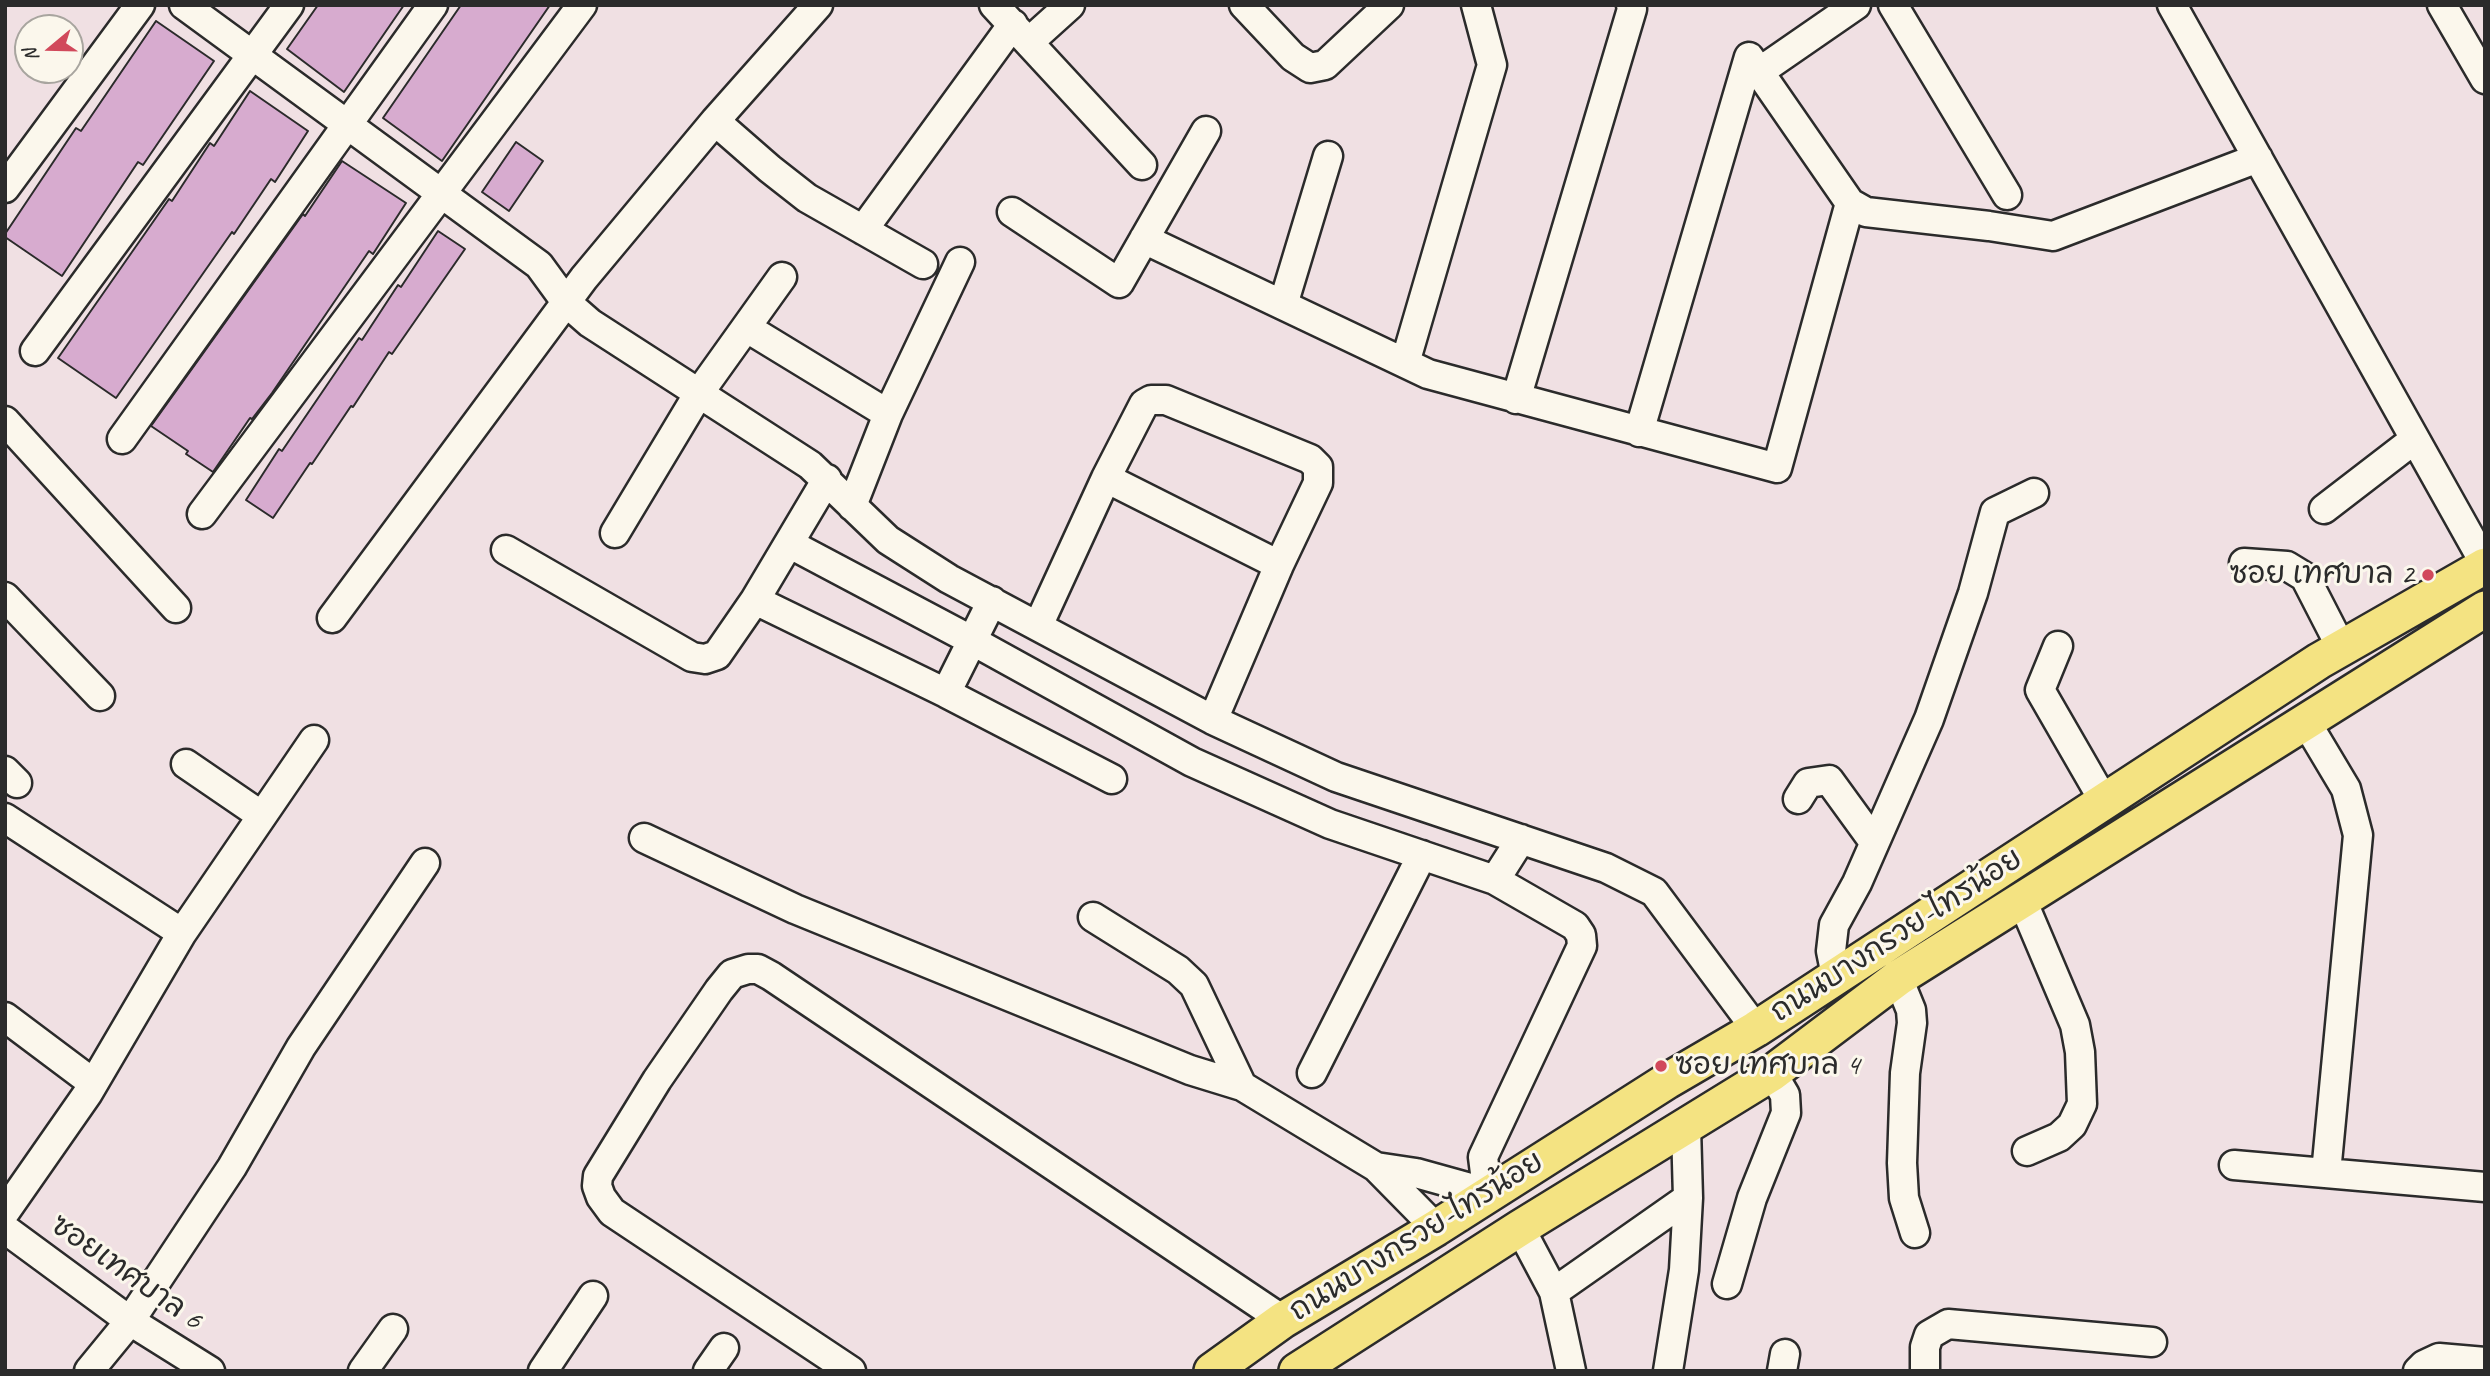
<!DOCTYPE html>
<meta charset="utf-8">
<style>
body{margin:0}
#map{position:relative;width:2490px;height:1376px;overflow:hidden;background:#f0e0e3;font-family:Caveat,sans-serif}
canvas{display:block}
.frame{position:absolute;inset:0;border:7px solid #2b2b2b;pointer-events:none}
.north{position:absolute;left:14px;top:14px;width:70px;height:70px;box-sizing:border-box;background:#fbf7ec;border:2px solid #a8a59f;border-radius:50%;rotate:251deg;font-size:19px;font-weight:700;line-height:28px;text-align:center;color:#2b2b2b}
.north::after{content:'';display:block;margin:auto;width:24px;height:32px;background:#d1495b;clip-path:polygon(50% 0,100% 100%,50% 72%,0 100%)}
</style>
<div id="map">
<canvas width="2490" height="1376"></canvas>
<div class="frame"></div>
<div class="north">N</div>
</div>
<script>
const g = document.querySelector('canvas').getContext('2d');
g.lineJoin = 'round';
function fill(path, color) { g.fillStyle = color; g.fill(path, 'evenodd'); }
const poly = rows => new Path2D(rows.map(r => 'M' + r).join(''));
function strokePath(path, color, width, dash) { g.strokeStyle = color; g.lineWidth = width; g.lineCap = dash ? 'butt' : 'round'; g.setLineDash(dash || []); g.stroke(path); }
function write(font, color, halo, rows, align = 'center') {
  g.font = font + ' Caveat,"Playpen Sans Thai",sans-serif'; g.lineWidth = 6; g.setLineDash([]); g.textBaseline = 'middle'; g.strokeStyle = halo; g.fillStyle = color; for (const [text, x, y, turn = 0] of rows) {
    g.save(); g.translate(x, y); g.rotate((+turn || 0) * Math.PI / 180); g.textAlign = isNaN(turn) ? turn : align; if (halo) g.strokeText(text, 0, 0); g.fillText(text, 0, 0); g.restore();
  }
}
const building = poly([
 [318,5,404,5,344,92,287,49,318,5],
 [461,5,550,5,442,161,383,118,461,5],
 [156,21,214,61,143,165,138,162,62,276,5,237,5,234,76,128,81,131,156,21],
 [250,91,308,131,275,182,271,179,234,234,232,232,116,398,58,358,169,199,172,201,210,143,214,146,250,91],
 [516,142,543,161,509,211,482,192,516,142],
 [342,161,406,203,373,254,369,251,272,393,252,419,250,418,213,472,186,454,188,451,151,426,303,214,305,216,342,161],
 [438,231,465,249,392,354,389,352,353,407,351,406,312,464,310,463,273,518,246,500,279,449,282,451,359,338,362,340,398,285,401,287,438,231]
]);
fill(building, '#d7abcf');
strokePath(building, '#2b2b2b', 2);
const minor = poly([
 [184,5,539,265,566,302,590,323,810,465,888,540,949,579,1213,720,1336,777,1606,868,1654,892,1756,1029],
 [994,5,1142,165],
 [1244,5,1293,57,1310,68,1325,65,1389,5],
 [1893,5,2007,195],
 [2172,5,2485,564],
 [2442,5,2485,79],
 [1029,42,1070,5],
 [1759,72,1856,5],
 [715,121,770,169,807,198,923,264],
 [5,188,140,5],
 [1012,212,1119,283,1206,131],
 [863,230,1013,24],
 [1144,239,1428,374,1777,468,1850,203],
 [1283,305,1328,156],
 [747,328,888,414],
 [35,351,289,5],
 [1405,363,1492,65,1476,5],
 [1516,399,1632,9,1631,5],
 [5,421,176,608],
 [1639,432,1749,57,1850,203,1866,212,1989,226,2053,236,2258,158],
 [122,439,433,5],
 [1106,478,1279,565],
 [852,506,888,414,960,262],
 [2324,509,2415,439],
 [202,514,582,5],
 [615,533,699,393,782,277],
 [790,544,971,640,1192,762,1330,824,1495,880,1575,926,1581,935,1582,946,1483,1157,1485,1173,1494,1190],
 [506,550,692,657,705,659,717,655,755,600,827,479],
 [2244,563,2287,566,2305,577,2342,649],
 [5,597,100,696],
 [755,600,946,693,1112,779],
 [332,618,584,278,715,121,818,5],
 [1038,626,1106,478,1144,404,1151,400,1166,400,1310,459,1318,467,1318,483,1279,565,1213,720],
 [2058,646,2040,690,2104,801],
 [946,693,992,601],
 [2306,722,2346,789,2358,835,2326,1173],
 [186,764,262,816],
 [5,771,17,783],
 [1798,799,1808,783,1829,780,1874,842],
 [5,818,182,933],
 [644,838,795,909,1190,1070,1242,1086,1376,1167,1436,1228],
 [1495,880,1521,839],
 [2022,900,2075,1025,2080,1052,2082,1104,2072,1125,2059,1137,2027,1151],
 [1093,917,1178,970,1194,985,1242,1086],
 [1836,976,1831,951,1834,925,1857,883,1929,719,1973,593,1995,512,2034,493],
 [1898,978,1911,1010,1912,1023,1905,1073,1902,1163,1904,1198,1915,1233],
 [5,1017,93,1083],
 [1312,1073,1422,855],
 [2234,1165,2485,1187],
 [1376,1167,1416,1173,1488,1193],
 [5,1212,88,1093,182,933,314,740],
 [1520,1228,1554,1292,1571,1371],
 [5,1229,130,1321,210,1371],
 [1727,1284,1752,1198,1786,1113,1785,1095,1772,1073],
 [1554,1292,1688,1198],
 [89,1371,130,1321,232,1167,301,1047,425,863],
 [363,1371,393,1329],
 [543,1371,593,1296],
 [708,1371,724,1348],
 [851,1371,612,1212,601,1197,597,1186,598,1176,657,1080,719,990,732,974,748,969,758,969,771,976,1283,1320],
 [1668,1371,1684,1270,1688,1198,1686,1127],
 [1782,1371,1785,1354],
 [1925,1371,1925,1347,1929,1335,1948,1324,2152,1342],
 [2418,1371,2424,1365,2439,1358,2485,1362]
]);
const major = poly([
 [1212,1371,1283,1320,1436,1228,1667,1081,1756,1029,2319,661,2485,566],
 [1297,1371,1520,1228,1772,1073,1898,978,2485,609]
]);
strokePath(minor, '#2b2b2b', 33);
strokePath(major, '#2b2b2b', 40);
strokePath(minor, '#fbf7ec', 28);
strokePath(major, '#f4e382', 35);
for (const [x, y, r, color] of [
 [2428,575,7,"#d1495b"],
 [1661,1066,7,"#d1495b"]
]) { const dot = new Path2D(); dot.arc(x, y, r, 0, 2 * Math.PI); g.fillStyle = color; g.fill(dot); strokePath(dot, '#fbf7ec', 2.5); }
write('30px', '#2b2b2b', '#fbf7ec', [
 ["ซอย เทศบาล 2",2414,575],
 ["ซอย เทศบาล 4",1675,1066,"left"]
], 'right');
write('30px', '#2b2b2b', '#fbf7ec', [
 ["ถนนบางกรวย-ไทรน้อย",1897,936,-33],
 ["ถนนบางกรวย-ไทรน้อย",1417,1237,-32],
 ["ซอยเทศบาล 6",126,1273,35]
]);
</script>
